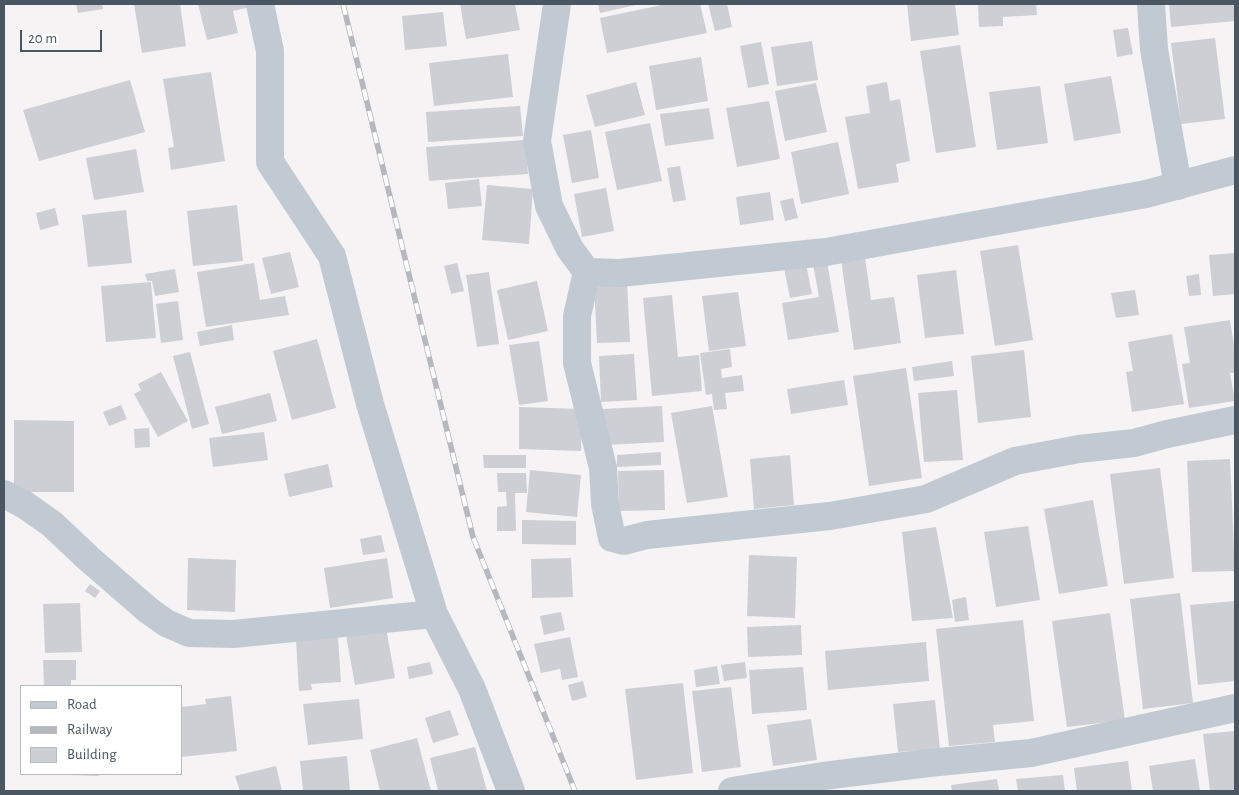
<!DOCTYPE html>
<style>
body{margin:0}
#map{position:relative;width:1239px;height:795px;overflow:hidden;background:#f5f3f3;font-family:"Alegreya Sans",sans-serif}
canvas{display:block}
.frame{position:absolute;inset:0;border:5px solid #4a5661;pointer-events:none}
.legend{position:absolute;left:20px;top:685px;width:162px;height:90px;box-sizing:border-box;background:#fff;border:1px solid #b7bbc0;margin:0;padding:6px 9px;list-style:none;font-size:15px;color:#4a5661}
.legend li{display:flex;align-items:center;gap:10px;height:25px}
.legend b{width:25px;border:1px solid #b7bbc0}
.scale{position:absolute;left:20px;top:30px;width:82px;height:22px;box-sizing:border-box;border:2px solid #4a5661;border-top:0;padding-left:6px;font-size:15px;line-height:18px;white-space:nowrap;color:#4a5661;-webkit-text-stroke:4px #fff;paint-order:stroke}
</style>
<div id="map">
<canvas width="1239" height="795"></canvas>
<div class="frame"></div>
<ul class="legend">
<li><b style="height:6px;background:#c1cad2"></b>Road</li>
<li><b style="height:6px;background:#b5b8bd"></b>Railway</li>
<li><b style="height:14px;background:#cdcfd5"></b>Building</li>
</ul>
<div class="scale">20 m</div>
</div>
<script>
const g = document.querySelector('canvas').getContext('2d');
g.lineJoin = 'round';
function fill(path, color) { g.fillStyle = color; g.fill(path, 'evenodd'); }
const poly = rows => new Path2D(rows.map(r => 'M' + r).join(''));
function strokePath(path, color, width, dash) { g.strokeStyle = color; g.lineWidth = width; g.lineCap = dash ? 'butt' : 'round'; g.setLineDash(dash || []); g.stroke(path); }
fill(poly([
 [76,4,102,4,103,9,78,13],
 [134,4,180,4,186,46,142,53],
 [198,4,255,4,255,6,233,11,238,33,207,40],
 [460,4,515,4,520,30,466,39],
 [598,4,636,4,636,5,600,13],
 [666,4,700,4,707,33,607,53,600,18],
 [708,4,727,4,732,27,715,31],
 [907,4,955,4,959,35,911,41],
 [978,4,1036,4,1037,15,1003,17,1003,26,979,27],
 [1169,4,1235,4,1235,21,1171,27],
 [443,12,447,46,405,50,402,16],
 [1128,28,1133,54,1117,57,1113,30],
 [1215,38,1225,119,1181,124,1171,43],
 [812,41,818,80,777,86,771,47],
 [761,42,769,84,748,88,740,46],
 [960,45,976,147,936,153,920,51],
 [508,54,513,97,434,106,429,63],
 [701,57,708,101,656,110,649,66],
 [211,72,225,161,171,170,168,148,174,147,163,79],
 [1111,76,1121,133,1074,141,1064,84],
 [130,80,145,132,39,161,23,110],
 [636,82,645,115,595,127,586,95],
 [887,82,890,101,900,99,910,161,896,164,899,182,858,189,845,117,870,113,866,86],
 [816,83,827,132,785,141,775,91],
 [1040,86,1048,143,997,150,989,92],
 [769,101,780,159,737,167,726,108],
 [520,106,523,136,428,142,426,112],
 [709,108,714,139,665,146,660,114],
 [650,123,662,181,617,190,605,132],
 [591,130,599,178,572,183,563,135],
 [525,140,528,174,429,181,426,147],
 [838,142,849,194,801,204,791,152],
 [136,149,144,192,94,200,86,158],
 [680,166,686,200,673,202,667,168],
 [479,179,482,206,448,209,445,183],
 [487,185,533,189,529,244,482,240],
 [606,188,614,231,582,237,574,194],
 [770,192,774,220,740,225,736,197],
 [793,198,798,218,785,221,780,201],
 [237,205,243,261,193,266,187,211],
 [55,208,59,225,40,230,36,213],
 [126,210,132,263,88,267,82,215],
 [1018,245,1033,340,995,346,980,251],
 [290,252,299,287,271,294,262,258],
 [1235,253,1235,294,1213,296,1209,255],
 [865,257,871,300,894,297,901,343,854,350,841,260],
 [827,262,839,332,788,340,782,303,819,297,813,264],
 [254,263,260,300,285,296,289,315,206,327,197,272],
 [457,263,464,291,451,294,444,266],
 [806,264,812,294,790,298,784,268],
 [175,269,179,292,155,296,152,281,147,281,145,274],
 [956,270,964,334,925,338,917,275],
 [489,272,499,344,477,347,466,275],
 [1199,274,1201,295,1189,296,1186,276],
 [537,281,548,331,508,340,497,290],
 [151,282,156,338,106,342,101,286],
 [627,282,630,342,597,343,594,283],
 [1135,290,1139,315,1116,318,1111,293],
 [738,292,746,346,709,351,702,296],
 [672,295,678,357,699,355,702,391,652,396,643,298],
 [178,301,183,340,161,343,156,304],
 [1230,320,1235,352,1235,373,1230,373,1235,401,1189,408,1182,364,1190,363,1184,327],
 [232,325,234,340,200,346,197,332],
 [1172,334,1184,404,1132,412,1126,372,1133,371,1128,342],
 [317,339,336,408,292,420,273,351],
 [539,341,548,401,519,405,509,345],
 [730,349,732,367,721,369,722,378,742,375,744,391,725,393,727,409,714,410,712,394,706,395,700,353],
 [1024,350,1031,417,978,423,971,356],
 [190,352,209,424,192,429,173,356],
 [634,354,637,400,601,402,599,356],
 [952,361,954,376,914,381,912,367],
 [906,368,922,478,869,486,853,376],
 [161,372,188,421,158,437,134,394,141,390,138,384],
 [844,380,848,405,791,414,787,389],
 [957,390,963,460,924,462,918,393],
 [270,393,277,421,222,434,215,407],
 [121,405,127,419,109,426,103,412],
 [662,406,664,442,605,445,603,409],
 [712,406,728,497,687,503,671,413],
 [519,407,582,409,581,451,519,449],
 [14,420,74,421,74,492,14,492],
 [149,428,150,447,135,448,134,429],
 [264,432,268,460,213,467,209,438],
 [661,452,661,465,617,467,617,455],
 [483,455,526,455,526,468,484,468],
 [790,455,794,505,754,509,750,459],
 [1230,459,1235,571,1192,572,1187,461],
 [328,464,333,487,289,497,284,474],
 [1160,468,1174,578,1124,584,1110,474],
 [530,470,581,475,577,517,526,512],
 [664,470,665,510,619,511,618,471],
 [497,473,526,473,527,493,515,493,516,531,497,531,497,507,507,506,506,492,498,492],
 [1093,500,1108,586,1059,594,1044,509],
 [522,520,576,521,576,545,522,544],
 [1028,526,1040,600,996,607,984,532],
 [936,527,953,618,912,621,902,532],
 [381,535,385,552,363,555,360,539],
 [749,555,797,557,795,618,747,616],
 [188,558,236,560,235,612,187,610],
 [387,558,393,598,330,608,324,568],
 [571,558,573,597,532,598,531,559],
 [90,584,100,591,95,598,85,591],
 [1180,593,1193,703,1143,709,1130,599],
 [966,597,969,620,955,622,952,600],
 [1235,601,1235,681,1198,685,1190,605],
 [80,603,82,652,45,653,43,604],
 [561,612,565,630,544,635,540,616],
 [1110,613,1125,720,1067,727,1052,621],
 [1023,620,1034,721,993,725,995,742,949,746,936,629],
 [801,625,802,655,748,657,747,627],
 [386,628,395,678,355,685,346,635],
 [338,637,341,682,311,684,312,690,299,691,296,640],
 [570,637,578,677,562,680,560,669,541,673,534,644],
 [926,642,929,681,828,690,825,651],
 [43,660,76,660,76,680,71,680,71,686,44,686],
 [430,662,433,674,409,679,407,667],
 [745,662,747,678,724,681,721,665],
 [717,666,720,684,696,687,694,670],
 [803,667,807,710,752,714,749,670],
 [583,681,587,697,572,701,568,685],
 [683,683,693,773,636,780,625,689],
 [731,687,741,767,702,772,692,691],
 [231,696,237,751,181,757,181,707,206,704,205,699],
 [359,699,363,739,308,745,303,704],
 [935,700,940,749,898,752,893,704],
 [450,710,459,735,433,743,425,718],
 [811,719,817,760,773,766,767,725],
 [1235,731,1235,791,1210,791,1203,734],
 [417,738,431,791,380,791,370,750],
 [475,747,487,791,438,791,430,758],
 [347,756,350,791,303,791,300,761],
 [1195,759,1200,791,1153,791,1149,766],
 [1128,761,1132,791,1077,791,1074,768],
 [276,766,282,791,240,791,235,776],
 [70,774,99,774,99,776,70,775],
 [1063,775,1065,791,1018,791,1016,779],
 [997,779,999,791,952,791,951,785]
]), '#cdcfd5');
strokePath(poly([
 [260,4,270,51,270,162,332,256,370,404,434,614,472,689,511,791],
 [557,4,537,141,549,206,570,249,587,272,577,316,577,363,603,468,605,504,612,538,624,541,647,535,830,516,926,499,1015,461,1079,449,1134,443,1167,434,1235,420],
 [1151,4,1154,49,1178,186],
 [587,272,620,273,826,252,1146,194,1235,170],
 [4,494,25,505,52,524,88,558,148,610,166,623,189,633,233,634,434,614],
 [732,791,823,776,929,763,1031,753,1235,708]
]), '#c1cad2', 28);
const rail = poly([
 [343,4,473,537,575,791]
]);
strokePath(rail, '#b5b8bd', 5.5);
strokePath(rail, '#fff', 4, [11]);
</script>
